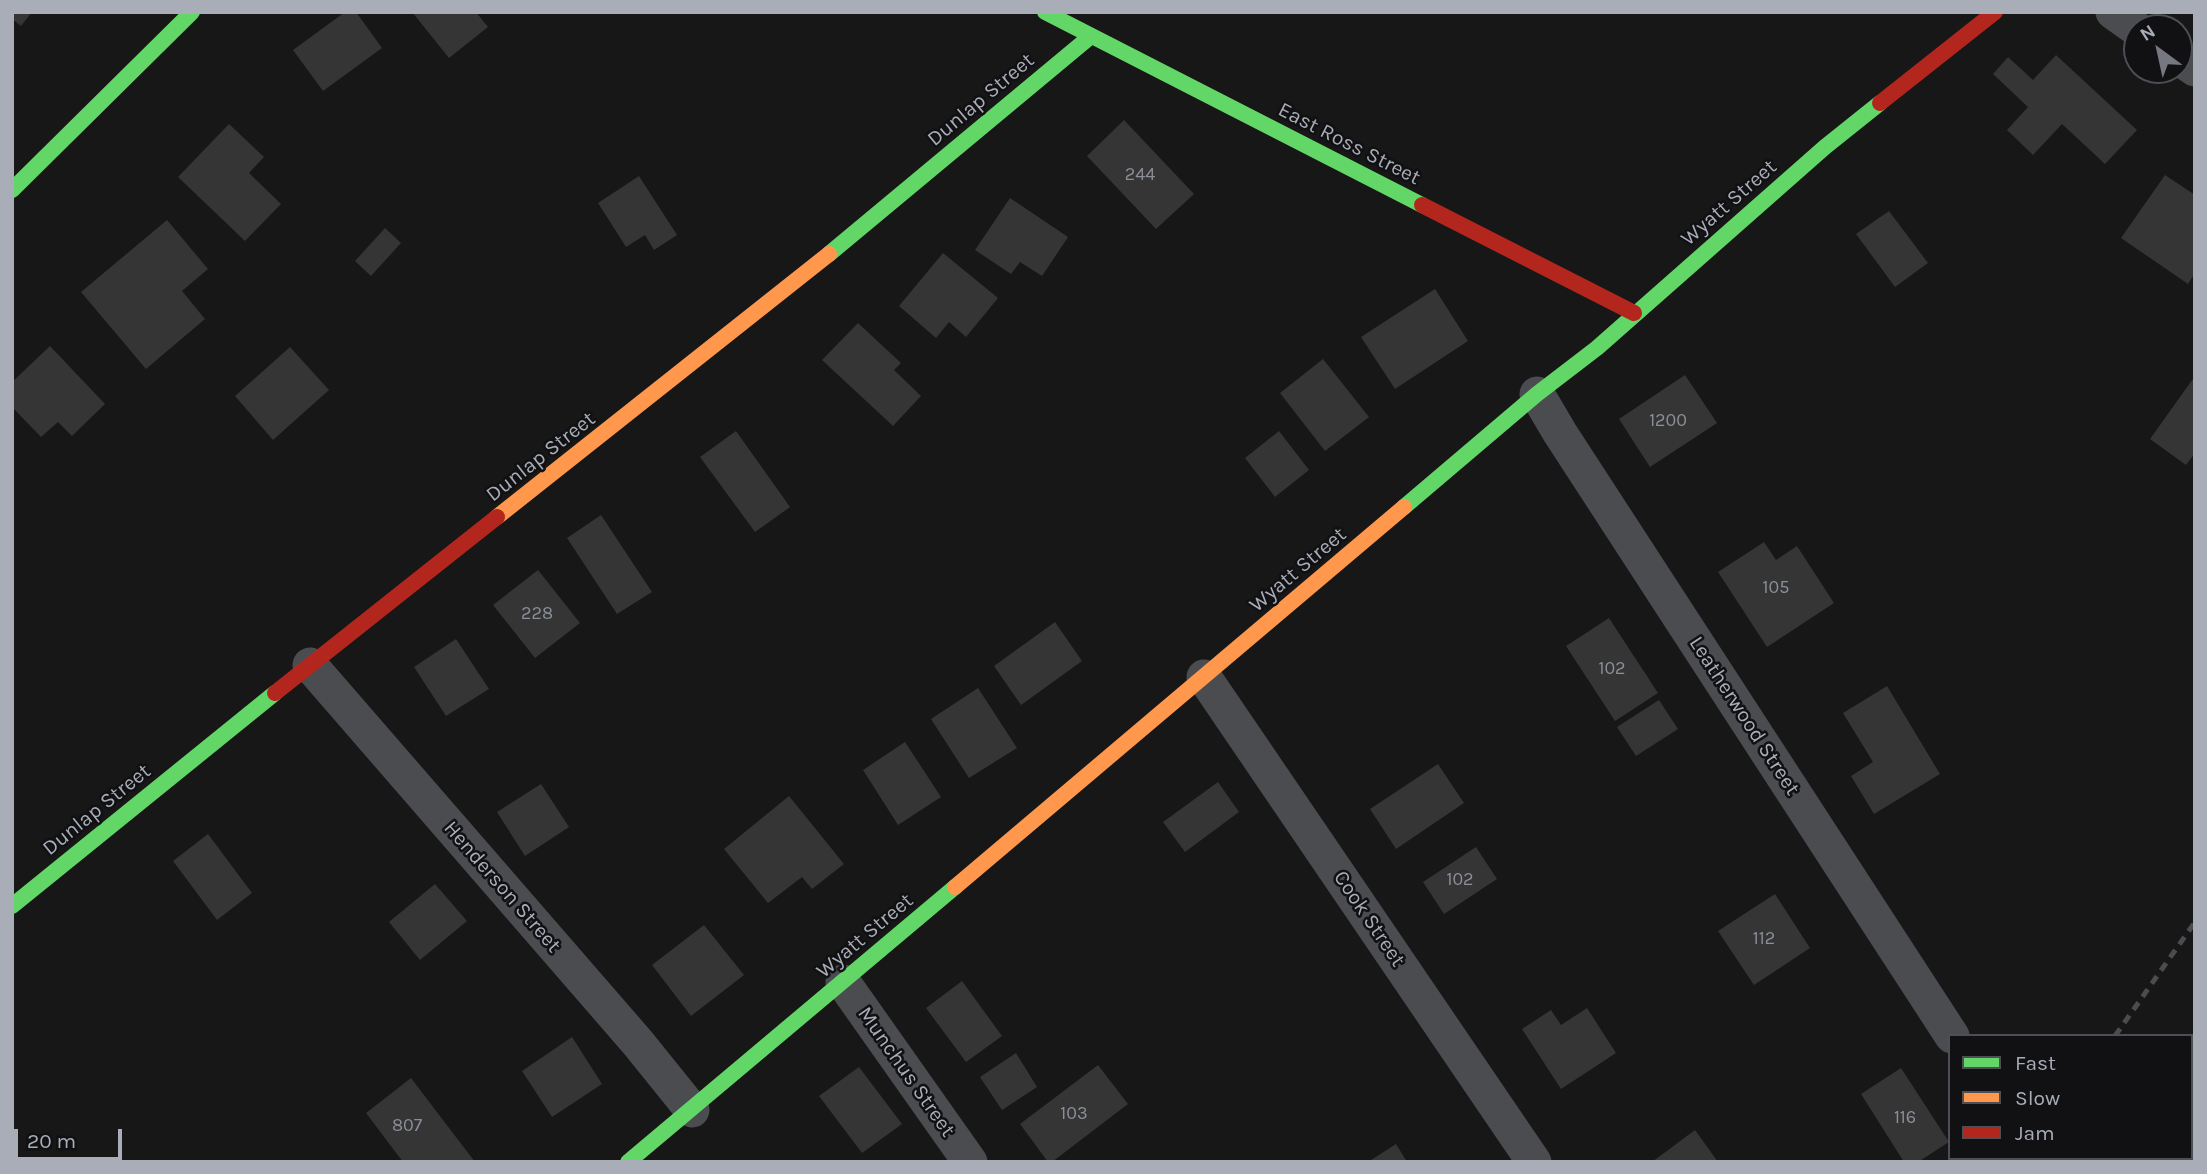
<!DOCTYPE html>
<style>
body{margin:0}
#map{position:relative;width:2207px;height:1174px;overflow:hidden;background:#171717;font-family:Karla,sans-serif}
canvas{display:block}
.frame{position:absolute;inset:0;border:14px solid #a8adb8;pointer-events:none}
.legend{position:absolute;left:1948px;top:1034px;width:245px;height:126px;box-sizing:border-box;background:#111113;border:2px solid #4d4f55;margin:0;padding:9px 12px;list-style:none;font-size:21px;color:#a8adb8}
.legend li{display:flex;align-items:center;gap:14px;height:35px}
.legend b{width:35px;border:2px solid #4d4f55}
.north{position:absolute;left:2123px;top:14px;width:70px;height:70px;box-sizing:border-box;background:#111113;border:2px solid #4d4f55;border-radius:50%;rotate:327deg;font-size:19px;font-weight:700;line-height:28px;text-align:center;color:#a8adb8}
.north::after{content:'';display:block;margin:auto;width:24px;height:32px;background:#757880;clip-path:polygon(50% 0,100% 100%,50% 72%,0 100%)}
.scale{position:absolute;left:14px;top:1129px;width:108px;height:32px;box-sizing:border-box;border:4px solid #a8adb8;border-top:0;padding-left:9px;font-size:21px;line-height:24px;white-space:nowrap;color:#a8adb8;-webkit-text-stroke:5px #111113;paint-order:stroke}
</style>
<div id="map">
<canvas width="2207" height="1174"></canvas>
<div class="frame"></div>
<ul class="legend">
<li><b style="height:9px;background:#63d668"></b>Fast</li>
<li><b style="height:9px;background:#ff974d"></b>Slow</li>
<li><b style="height:9px;background:#b3261e"></b>Jam</li>
</ul>
<div class="north">N</div>
<div class="scale">20 m</div>
</div>
<script>
const g = document.querySelector('canvas').getContext('2d');
g.lineJoin = 'round';
function fill(path, color) { g.fillStyle = color; g.fill(path, 'evenodd'); }
const poly = rows => new Path2D(rows.map(r => 'M' + r).join(''));
function strokePath(path, color, width, dash) { g.strokeStyle = color; g.lineWidth = width; g.lineCap = dash ? 'butt' : 'round'; g.setLineDash(dash || []); g.stroke(path); }
function write(font, color, halo, rows, align = 'center') {
  g.font = font + ' Karla,sans-serif'; g.lineWidth = 5; g.setLineDash([]); g.textBaseline = 'middle'; g.strokeStyle = halo; g.fillStyle = color; for (const [text, x, y, turn = 0] of rows) {
    g.save(); g.translate(x, y); g.rotate((+turn || 0) * Math.PI / 180); g.textAlign = isNaN(turn) ? turn : align; if (halo) g.strokeText(text, 0, 0); g.fillText(text, 0, 0); g.restore();
  }
}
fill(poly([
 [12,12,32,12,21,26,12,19],
 [345,12,356,12,382,48,323,91,293,50],
 [412,12,476,12,488,27,449,58],
 [2056,55,2137,130,2105,164,2062,124,2033,155,2007,130,2028,107,1993,74,2008,57,2033,80],
 [1124,120,1194,194,1156,229,1087,156],
 [229,124,264,157,249,173,281,204,245,241,178,177],
 [2165,175,2195,195,2195,273,2188,284,2121,238],
 [639,176,677,235,654,250,645,235,626,247,598,203],
 [1010,198,1068,237,1042,276,1020,262,1011,274,975,250],
 [1889,211,1928,263,1895,287,1856,234],
 [167,220,208,269,182,291,205,319,146,369,81,292],
 [385,228,401,243,371,276,355,261],
 [943,253,998,298,966,337,949,322,936,338,899,306],
 [1435,289,1468,341,1395,389,1361,337],
 [858,323,901,363,894,370,921,396,893,426,822,360],
 [50,346,105,404,72,436,58,422,41,437,12,407,12,382],
 [290,347,329,390,273,440,235,396],
 [1323,359,1369,417,1325,451,1280,393],
 [1685,375,1717,423,1650,467,1619,419],
 [2195,376,2195,453,2186,465,2150,439],
 [736,431,790,507,755,532,700,457],
 [1279,431,1309,470,1275,497,1245,458],
 [601,515,652,592,617,614,567,538],
 [1764,542,1776,560,1797,546,1834,603,1767,647,1718,572],
 [538,570,580,623,535,658,493,605],
 [1609,618,1658,693,1615,721,1566,646],
 [1055,622,1082,661,1021,705,994,666],
 [456,639,489,689,446,716,414,667],
 [1887,686,1940,774,1874,814,1851,776,1873,762,1843,713],
 [978,688,1017,748,969,778,931,719],
 [1659,700,1678,729,1636,756,1617,727],
 [905,742,941,797,898,825,863,770],
 [1438,764,1464,803,1396,849,1370,809],
 [1218,782,1239,812,1185,852,1163,822],
 [541,784,569,827,525,856,497,812],
 [789,796,844,864,812,889,802,877,768,903,724,849],
 [208,834,252,893,217,920,173,861],
 [1476,847,1497,879,1444,914,1423,882],
 [435,884,467,921,420,960,389,922],
 [1775,894,1810,948,1754,985,1718,931],
 [704,925,744,975,691,1016,652,965],
 [962,981,1002,1036,966,1062,926,1008],
 [1587,1008,1616,1053,1561,1089,1522,1029,1551,1010,1561,1025],
 [572,1037,602,1084,552,1117,522,1071],
 [1016,1053,1037,1087,1002,1110,980,1077],
 [1098,1065,1128,1104,1052,1162,1048,1162,1020,1124],
 [859,1067,902,1124,862,1153,819,1096],
 [1901,1068,1949,1142,1918,1162,1904,1162,1861,1094],
 [411,1078,475,1162,403,1162,366,1113],
 [1695,1130,1718,1162,1652,1162],
 [2191,1136,2195,1138,2195,1162,2165,1162,2167,1158,2191,1158],
 [1396,1144,1407,1162,1368,1162]
]), '#353536');
strokePath(poly([
 [2113,12,2137,29],
 [2179,58,2195,69],
 [1537,394,1560,433,1952,1036],
 [310,665,638,1043,692,1110],
 [1204,677,1534,1162],
 [843,982,970,1162]
]), '#4b4c50', 35);
strokePath(poly([
 [1045,12,1422,205],
 [12,190,192,12],
 [829,254,1091,36],
 [1404,507,1537,394,1597,348,1825,147,1880,103],
 [12,906,275,693],
 [628,1162,955,887]
]), '#63d668', 16);
strokePath(poly([
 [497,517,829,254],
 [955,887,1404,507]
]), '#ff974d', 16);
strokePath(poly([
 [1880,103,1995,12],
 [1422,205,1634,313],
 [275,693,497,517]
]), '#b3261e', 16);
strokePath(poly([
 [2115,1036,2195,922],
 [2027,1162,2029,1158]
]), '#4b4c4f', 5, [9, 7]);
write('18px', '#8b8f98', null, [
 ["244",1140,175],
 ["1200",1668,421],
 ["105",1776,588],
 ["228",537,614],
 ["102",1612,669],
 ["102",1460,880],
 ["112",1764,939],
 ["103",1074,1114],
 ["116",1905,1118],
 ["807",407,1126]
]);
write('21px', '#a8adb8', '#111113', [
 ["Dunlap Street",981,100,-40],
 ["East Ross Street",1349,144,27],
 ["Wyatt Street",1729,203,-41],
 ["Dunlap Street",541,457,-38],
 ["Wyatt Street",1298,570,-40],
 ["Leatherwood Street",1744,716,57],
 ["Dunlap Street",97,810,-39],
 ["Henderson Street",502,887,49],
 ["Cook Street",1369,919,56],
 ["Wyatt Street",865,936,-40],
 ["Munchus Street",906,1072,55]
]);
</script>
